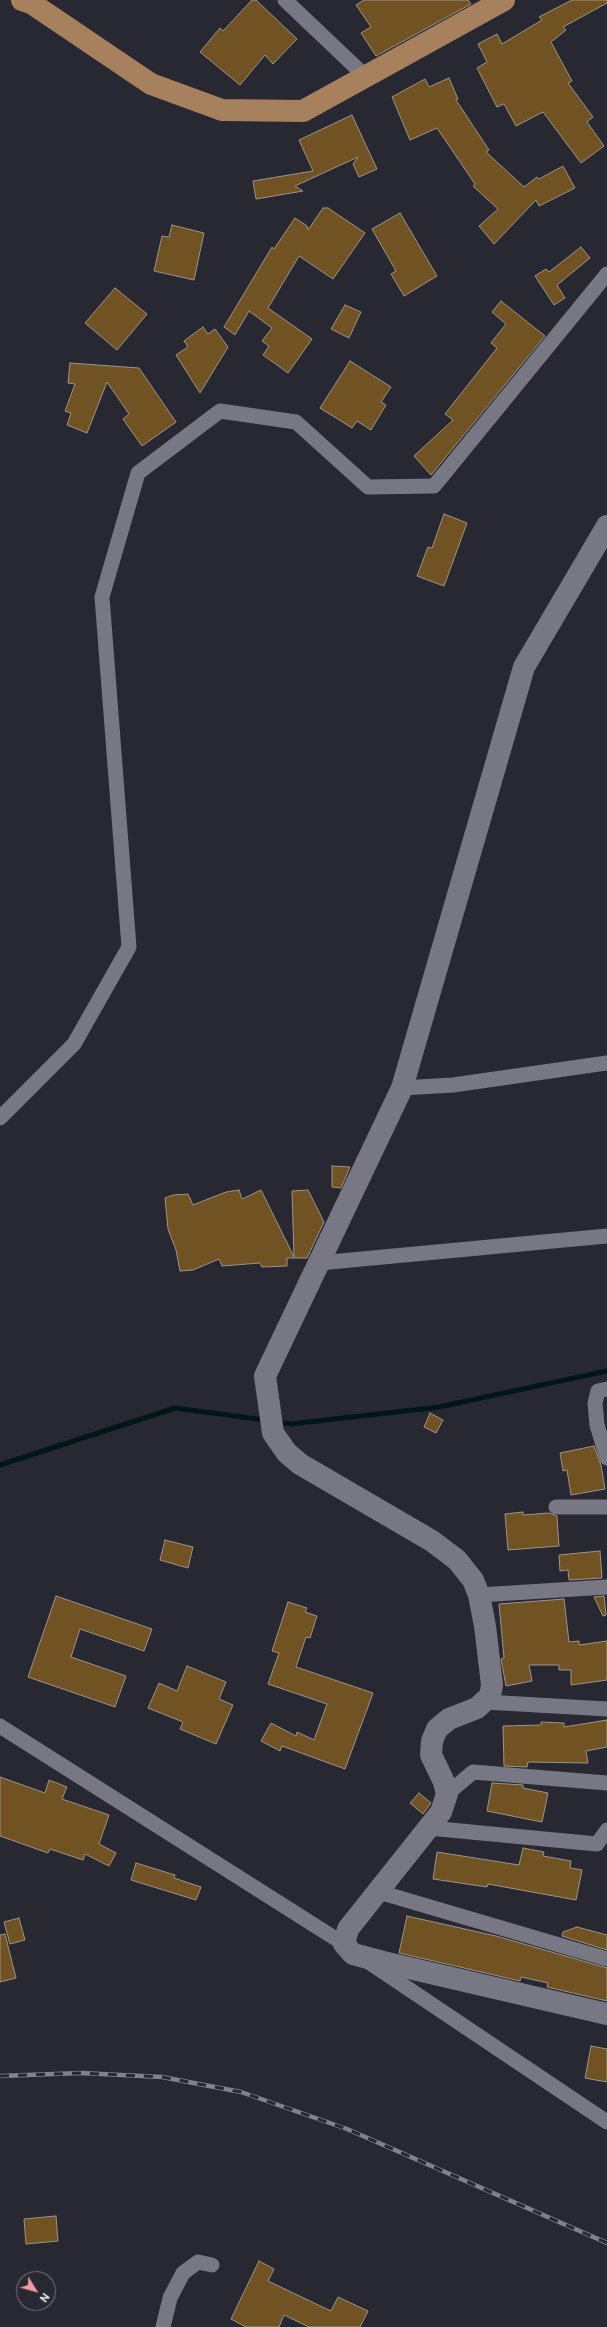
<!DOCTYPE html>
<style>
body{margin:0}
#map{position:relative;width:607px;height:2327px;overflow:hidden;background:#282833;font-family:Ubuntu,sans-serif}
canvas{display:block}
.north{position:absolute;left:16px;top:2271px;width:40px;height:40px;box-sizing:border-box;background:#282833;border:1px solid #787882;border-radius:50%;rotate:127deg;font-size:11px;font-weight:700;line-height:16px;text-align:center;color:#f0f0f8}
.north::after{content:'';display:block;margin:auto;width:14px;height:18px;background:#f49aa3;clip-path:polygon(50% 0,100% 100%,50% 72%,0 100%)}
</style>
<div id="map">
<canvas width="607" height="2327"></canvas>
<div class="north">N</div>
</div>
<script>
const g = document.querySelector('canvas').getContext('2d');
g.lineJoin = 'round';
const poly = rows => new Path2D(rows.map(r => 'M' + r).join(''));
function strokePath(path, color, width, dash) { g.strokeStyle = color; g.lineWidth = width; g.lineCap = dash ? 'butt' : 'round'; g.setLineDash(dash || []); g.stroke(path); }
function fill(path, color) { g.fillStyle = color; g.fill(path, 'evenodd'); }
strokePath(poly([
 [277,1422,291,1424,439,1407,607,1371],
 [0,1465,175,1408,265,1420]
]), '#011617', 5);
const building = poly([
 [252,0,256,0,297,39,273,64,265,55,240,85,200,52,220,28,223,31,252,0],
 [364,0,468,0,471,4,376,56,361,33,371,27,356,5,364,0],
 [572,0,607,0,607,3,563,27,566,30,551,42,572,81,568,83,593,117,587,122,604,146,581,163,543,112,516,126,504,104,497,107,477,68,487,62,478,44,497,34,502,44,542,20,539,17,572,0],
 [449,78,458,99,456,100,489,150,486,152,524,187,537,177,539,179,563,166,575,188,539,206,536,200,494,244,479,226,498,209,473,186,475,184,437,128,410,140,392,97,425,79,429,87,449,78],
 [352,115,377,169,359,177,353,164,358,157,295,186,303,191,256,199,253,181,313,171,299,140,352,115],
 [323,208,328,208,365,233,333,279,299,256,268,308,312,339,288,373,263,355,269,346,262,341,272,328,249,311,235,335,224,327,272,247,274,249,295,218,307,226,308,230,323,208],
 [400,213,437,276,404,296,391,274,396,271,372,229,400,213],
 [172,225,204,233,194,280,154,271,162,236,169,237,172,225],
 [581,247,590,258,557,285,565,298,554,305,535,276,546,269,549,272,581,247],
 [115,288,147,314,117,350,85,323,115,288],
 [501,301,545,336,431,475,414,456,453,420,445,414,497,348,491,343,506,324,492,312,501,301],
 [345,305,361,312,349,338,331,329,345,305],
 [203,327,208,334,215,329,228,347,200,393,176,355,188,347,184,341,203,327],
 [350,361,391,387,381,402,386,405,371,430,357,421,352,428,320,408,350,361],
 [70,363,139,368,176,422,142,446,123,419,129,414,107,382,87,433,67,425,71,413,65,411,75,384,68,383,70,363],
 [444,514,467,523,444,586,417,576,428,547,432,548,444,514],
 [332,1166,350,1167,341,1188,332,1187,332,1166],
 [239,1190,242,1199,261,1190,294,1257,292,1191,308,1190,324,1222,307,1258,287,1258,287,1266,262,1267,260,1263,222,1266,219,1259,193,1270,180,1271,176,1250,168,1229,165,1198,173,1195,188,1194,193,1205,226,1192,239,1190],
 [430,1413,443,1420,436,1433,424,1427,430,1413],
 [594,1446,601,1465,605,1489,571,1495,567,1470,563,1471,560,1453,594,1446],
 [523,1512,523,1515,549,1513,557,1516,559,1546,508,1550,505,1514,523,1512],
 [165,1540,193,1547,188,1568,160,1560,165,1540],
 [600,1551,602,1578,569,1580,568,1570,560,1571,559,1555,600,1551],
 [56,1596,152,1629,144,1651,80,1629,71,1657,126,1676,115,1707,28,1677,56,1596],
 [604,1596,606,1615,603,1616,594,1597,604,1596],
 [564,1599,569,1642,579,1641,579,1645,607,1641,607,1680,571,1685,571,1670,559,1670,559,1665,529,1665,532,1681,506,1686,501,1659,504,1658,499,1604,564,1599],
 [288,1602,307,1608,305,1612,317,1616,310,1638,306,1637,296,1667,373,1693,345,1769,282,1746,280,1751,261,1741,271,1723,296,1736,297,1732,314,1740,327,1704,268,1684,279,1653,272,1651,288,1602],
 [187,1666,226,1682,219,1699,233,1705,216,1744,180,1729,183,1722,148,1708,159,1683,177,1691,187,1666],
 [607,1720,607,1747,586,1751,588,1763,528,1762,527,1767,504,1766,503,1726,541,1725,541,1722,564,1723,564,1727,607,1720],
 [0,1777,45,1793,49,1780,67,1787,62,1799,109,1815,99,1844,116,1853,109,1866,85,1854,83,1860,50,1849,48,1853,0,1836,0,1777],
 [492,1783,523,1785,523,1788,548,1793,542,1822,487,1811,492,1783],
 [419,1793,431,1803,423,1814,410,1803,419,1793],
 [523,1848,544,1852,543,1856,571,1861,570,1868,582,1870,576,1900,488,1884,487,1887,433,1879,437,1852,519,1865,523,1848],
 [136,1863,175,1875,174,1878,201,1887,196,1900,131,1880,136,1863],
 [407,1916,496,1936,607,1968,607,2001,547,1987,548,1983,521,1977,520,1981,399,1953,407,1916],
 [19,1918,25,1940,10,1944,4,1922,19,1918],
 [577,1927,607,1935,607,1950,562,1936,563,1932,577,1927],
 [5,1934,16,1978,0,1982,0,1935,5,1934],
 [591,2046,607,2049,607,2082,585,2078,591,2046],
 [56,2216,58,2241,26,2244,24,2219,56,2216],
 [259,2261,274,2269,268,2281,331,2311,338,2297,368,2311,360,2327,309,2327,284,2315,279,2327,246,2327,231,2319,259,2261]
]);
fill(building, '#705223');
strokePath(building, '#9d9589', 1);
strokePath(poly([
 [285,0,365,76],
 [402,1088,453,1085,607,1063],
 [0,1118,74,1044,129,947,102,597,138,473,220,411,296,422,368,487,434,486,607,274],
 [319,1263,607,1236],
 [607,1389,598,1391,595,1403,597,1425,607,1458],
 [556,1507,607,1507],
 [479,1595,607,1587],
 [485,1702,607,1709],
 [0,1726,344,1944],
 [447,1794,473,1772,607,1783],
 [429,1828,597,1844,607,1830],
 [379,1892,607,1959],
 [370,1963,607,2122],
 [163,2327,170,2298,183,2273,198,2262,212,2265]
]), '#787885', 15);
strokePath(poly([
 [607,526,524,667,402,1088,265,1376,273,1433,287,1453,300,1464,432,1541,457,1560,473,1580,479,1595,485,1626,492,1685,490,1696,477,1708,449,1719,437,1729,432,1741,431,1755,444,1782,447,1794,441,1812,348,1929,344,1944,353,1954,383,1962,607,2014]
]), '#787885', 22);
strokePath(poly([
 [22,0,31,3,151,84,222,110,303,111,504,0]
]), '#a7805d', 22);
const rail = poly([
 [0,2076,81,2073,162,2077,241,2092,347,2129,607,2243]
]);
strokePath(rail, '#82828c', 4.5);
strokePath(rail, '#282833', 3, [9]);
</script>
